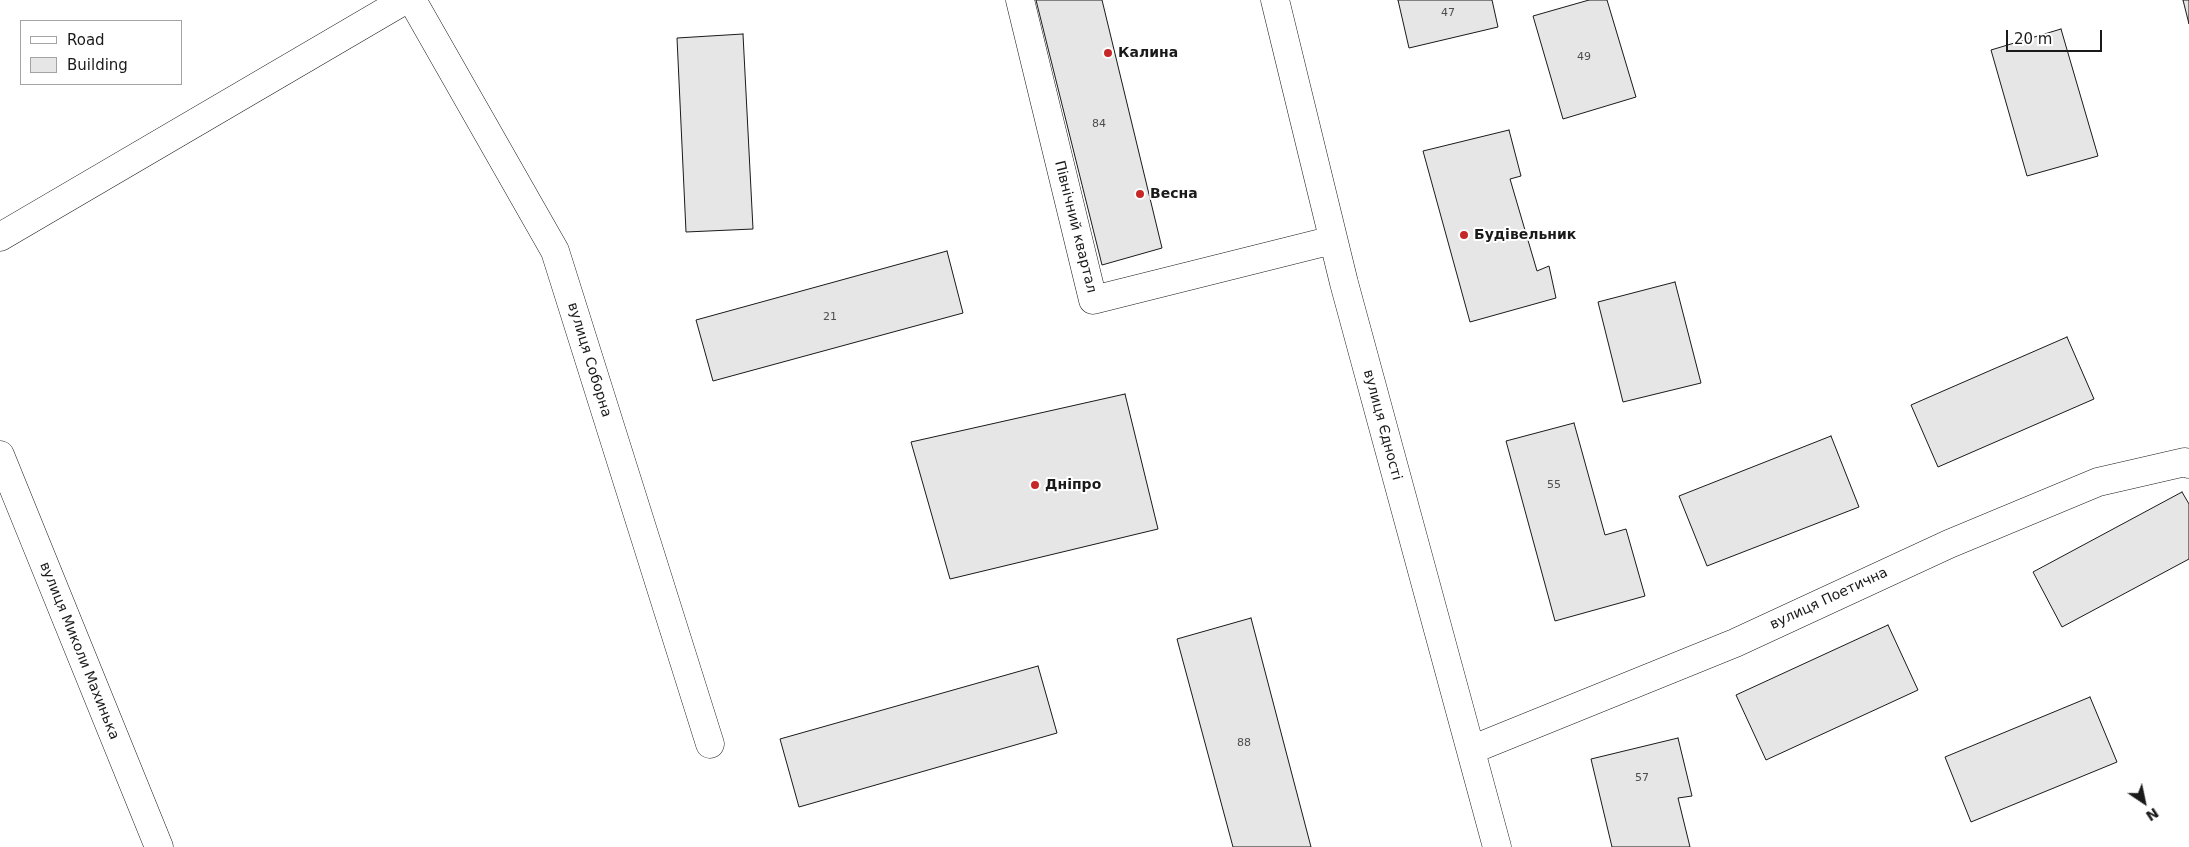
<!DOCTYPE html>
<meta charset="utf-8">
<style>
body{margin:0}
#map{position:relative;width:2189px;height:847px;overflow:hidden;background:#fff;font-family:"DejaVu Sans",sans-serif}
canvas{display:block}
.legend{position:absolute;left:20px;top:20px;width:162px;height:65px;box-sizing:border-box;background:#fff;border:1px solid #a3a3a3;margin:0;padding:6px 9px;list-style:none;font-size:15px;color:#1a1a1a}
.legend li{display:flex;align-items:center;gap:10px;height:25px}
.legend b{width:25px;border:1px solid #a3a3a3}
.north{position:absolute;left:2119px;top:777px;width:50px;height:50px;-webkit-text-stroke:4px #fff;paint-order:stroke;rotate:146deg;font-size:14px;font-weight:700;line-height:20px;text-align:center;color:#1a1a1a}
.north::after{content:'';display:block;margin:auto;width:18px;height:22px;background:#1a1a1a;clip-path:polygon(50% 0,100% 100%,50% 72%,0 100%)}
.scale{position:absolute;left:2006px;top:30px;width:96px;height:22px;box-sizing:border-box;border:2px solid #1a1a1a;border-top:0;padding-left:6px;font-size:15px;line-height:18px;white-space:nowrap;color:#1a1a1a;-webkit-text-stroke:4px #fff;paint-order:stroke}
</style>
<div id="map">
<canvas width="2189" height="847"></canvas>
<ul class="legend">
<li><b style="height:6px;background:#fff"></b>Road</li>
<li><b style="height:14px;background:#e6e6e6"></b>Building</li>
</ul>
<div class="north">N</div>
<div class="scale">20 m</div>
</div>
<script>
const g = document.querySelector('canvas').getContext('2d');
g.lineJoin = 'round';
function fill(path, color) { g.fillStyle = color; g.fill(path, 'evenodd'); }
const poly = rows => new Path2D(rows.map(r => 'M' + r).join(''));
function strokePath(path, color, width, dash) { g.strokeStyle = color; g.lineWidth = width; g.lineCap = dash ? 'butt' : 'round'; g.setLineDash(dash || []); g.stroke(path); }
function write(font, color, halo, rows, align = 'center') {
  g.font = font + ' "DejaVu Sans",sans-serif'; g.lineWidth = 4; g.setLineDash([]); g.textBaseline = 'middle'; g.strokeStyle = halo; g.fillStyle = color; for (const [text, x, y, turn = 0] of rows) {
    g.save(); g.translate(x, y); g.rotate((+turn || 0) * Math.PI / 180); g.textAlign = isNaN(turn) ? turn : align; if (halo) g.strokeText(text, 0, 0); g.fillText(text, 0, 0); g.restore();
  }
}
const building = poly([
 [1036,0,1102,0,1162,248,1102,265,1036,0],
 [1398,0,1492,0,1498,27,1409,48,1398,0],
 [1589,0,1607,0,1636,97,1563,119,1533,16,1589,0],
 [2183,0,2189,0,2189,24,2183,0],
 [2061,29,2098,156,2027,176,1991,50,2061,29],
 [743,34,753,229,686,232,677,38,743,34],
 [1509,130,1521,176,1510,179,1537,271,1549,266,1556,298,1470,322,1423,151,1509,130],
 [947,251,963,313,713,381,696,320,947,251],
 [1675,282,1701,383,1623,402,1598,302,1675,282],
 [2067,337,2094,399,1938,467,1911,405,2067,337],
 [1125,394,1158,529,950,579,911,442,1125,394],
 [1574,423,1605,535,1626,529,1645,596,1555,621,1506,441,1574,423],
 [1831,436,1859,507,1707,566,1679,496,1831,436],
 [2182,492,2189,504,2189,559,2062,627,2033,572,2182,492],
 [1251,618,1311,847,1233,847,1177,639,1251,618],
 [1888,625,1918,690,1766,760,1736,695,1888,625],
 [1038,666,1057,733,799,807,780,739,1038,666],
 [2090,697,2117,762,1971,822,1945,757,2090,697],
 [1678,738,1692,796,1678,798,1690,847,1612,847,1591,759,1678,738]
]);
fill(building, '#e6e6e6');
strokePath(building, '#1a1a1a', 1);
const minor = poly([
 [412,0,555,251,710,744],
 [1020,0,1093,300,1333,240],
 [1275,0,1344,283,1497,847],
 [0,237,405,0],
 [0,455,159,847],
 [1471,750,1735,643,1949,544,2098,482,2185,462,2189,464]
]);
strokePath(minor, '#1a1a1a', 29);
strokePath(minor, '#fff', 28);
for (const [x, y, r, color] of [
 [1108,53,5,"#c62828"],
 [1140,194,5,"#c62828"],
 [1464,235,5,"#c62828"],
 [1035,485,5,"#c62828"]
]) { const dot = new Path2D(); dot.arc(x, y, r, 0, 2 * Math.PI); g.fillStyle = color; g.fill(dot); strokePath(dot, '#fff', 2); }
write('11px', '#4d4d4d', null, [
 ["47",1448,13],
 ["49",1584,57],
 ["84",1099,124],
 ["21",830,317],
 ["55",1554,485],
 ["88",1244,743],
 ["57",1642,778]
]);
write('bold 14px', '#1a1a1a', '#fff', [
 ["Калина",1118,53],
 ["Весна",1150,194],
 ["Будівельник",1474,235],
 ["Дніпро",1045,485]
], 'left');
write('14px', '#1a1a1a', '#fff', [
 ["Північний квартал",1075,227,76],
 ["вулиця Соборна",589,360,73],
 ["вулиця Єдності",1382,425,75],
 ["вулиця Поетична",1829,599,-25],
 ["вулиця Миколи Махинька",79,651,68]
]);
</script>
